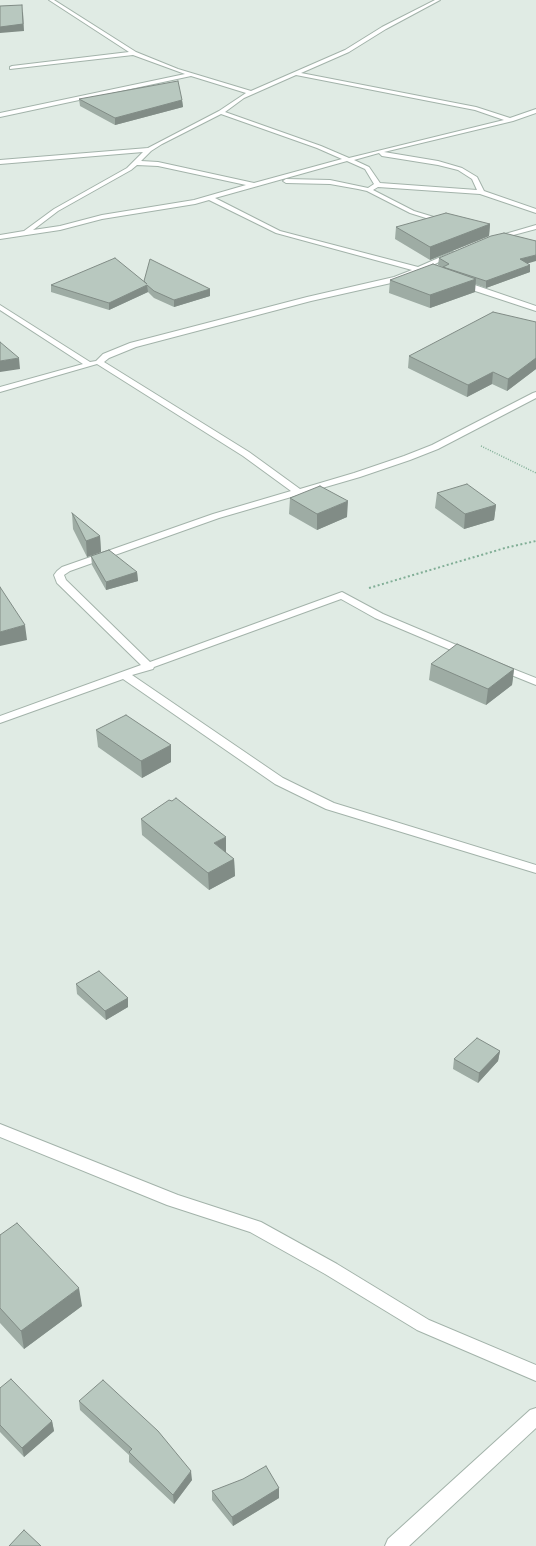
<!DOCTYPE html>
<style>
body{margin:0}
canvas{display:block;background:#e0ebe4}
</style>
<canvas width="536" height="1546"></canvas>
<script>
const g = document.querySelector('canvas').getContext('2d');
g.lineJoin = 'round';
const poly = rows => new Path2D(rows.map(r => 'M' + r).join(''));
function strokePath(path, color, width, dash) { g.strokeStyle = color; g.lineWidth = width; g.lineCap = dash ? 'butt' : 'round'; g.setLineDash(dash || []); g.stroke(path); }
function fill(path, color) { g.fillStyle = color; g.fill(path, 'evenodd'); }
const minor = poly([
 [49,0,54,0,136,52,178,69,251,91,345,50,382,27,435,0,440,0,386,29,349,52,301,73,476,107,510,118,536,109,536,113,513,121,384,152,438,161,462,168,477,177,484,191,536,209,536,213,480,194,378,187,373,190,414,211,447,221,448,222,445,224,410,213,367,191,358,189,330,184,286,183,283,181,286,179,330,180,368,188,374,184,365,169,347,161,215,198,280,231,418,267,452,252,457,253,425,269,425,272,419,271,400,281,311,301,136,347,109,358,104,362,249,452,300,489,354,473,404,456,432,445,533,393,536,392,536,398,438,449,410,460,360,477,219,518,70,571,64,575,66,580,150,662,342,592,383,614,473,652,474,654,473,656,465,656,375,618,341,599,154,667,153,669,132,675,283,778,334,803,536,865,536,873,326,809,275,784,123,679,0,723,0,716,141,665,57,583,54,575,57,571,62,567,213,514,291,491,243,456,97,364,0,392,0,387,83,364,0,310,0,305,90,362,96,361,103,354,130,343,307,297,394,277,412,270,276,233,209,200,195,204,102,219,60,230,0,239,0,235,24,231,54,209,127,168,143,152,0,164,0,160,148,148,219,111,246,93,191,76,0,117,0,113,185,74,133,55,10,69,10,67,12,66,129,52,49,0],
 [296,75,475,110,504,120,349,158,321,146,225,112,244,98,296,75],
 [221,114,317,148,342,159,254,183,158,162,141,161,151,151,162,144,221,114],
 [379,153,382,156,438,165,458,170,472,179,477,190,380,183,369,167,354,160,379,153],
 [137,165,158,166,246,185,194,200,102,215,60,226,33,230,58,211,131,170,137,165],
 [536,225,536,229,491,241,488,239,536,225],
 [457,281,463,281,536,306,536,311,457,285,457,281],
 [498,663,536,678,536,685,494,668,493,666,498,663],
 [0,1124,178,1195,261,1222,337,1264,429,1320,536,1365,536,1381,417,1330,325,1274,250,1232,167,1205,0,1137,0,1124],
 [536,1408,536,1428,409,1546,385,1546,388,1539,530,1410,536,1408]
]);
strokePath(minor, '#a3b3aa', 2);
strokePath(poly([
 [481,446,536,473]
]), '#81ae96', 1.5, [1, 1.5]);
strokePath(poly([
 [369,588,505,548,536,541]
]), '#81ae96', 2, [2, 2.5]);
fill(minor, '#fff');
fill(poly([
 [79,99,182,100,183,107,115,125,80,106],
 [490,224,489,236,430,260,395,239,396,227],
 [439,258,527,264,530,265,530,272,486,288,475,284,475,292,430,308,389,293,390,280,442,267,438,265],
 [144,282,210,289,210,296,174,307,154,298,148,292,109,310,51,292,51,285],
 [536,322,536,369,507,391,492,384,467,397,408,368,409,356],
 [437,493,496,505,494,520,464,529,435,508],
 [290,498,347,517,317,530,289,514],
 [72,513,100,536,101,552,87,557,73,529],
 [91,556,137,572,138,581,106,590,92,565],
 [431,664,514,669,512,685,486,705,429,680],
 [96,730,171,745,171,762,142,778,98,747],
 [141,819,226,853,234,859,235,876,209,890,142,835],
 [76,984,128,998,128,1007,106,1020,77,994],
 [500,1051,498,1061,478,1083,453,1069,454,1059],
 [0,1235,82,1306,24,1349,0,1323],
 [0,1388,52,1421,54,1431,24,1457,0,1432],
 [79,1401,192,1480,174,1504,129,1462,129,1455,80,1410],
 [279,1488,279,1498,233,1526,212,1500,212,1491]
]), '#9eaca4');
fill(poly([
 [23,12,24,31,0,33,0,27],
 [182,100,183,107,115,125,115,118],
 [490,224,489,236,430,260,430,247],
 [536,255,536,261,519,266,520,259],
 [530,265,530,272,486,288,486,281],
 [476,279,475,292,430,308,430,295],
 [147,285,148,292,109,310,109,303],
 [210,289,210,296,174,307,174,300],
 [19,358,20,369,0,372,0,361],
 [536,358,536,369,507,391,508,379],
 [493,372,492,384,467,397,468,385],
 [348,501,347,517,317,530,317,514],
 [496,505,494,520,464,529,465,514],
 [100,536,101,552,87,557,86,541],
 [137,572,138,581,106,590,106,582],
 [25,625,27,640,0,646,0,632],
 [514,669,512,685,486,705,488,689],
 [171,745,171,762,142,778,141,761],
 [226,837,226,853,214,843],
 [234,859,235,876,209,890,208,873],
 [128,998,128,1007,106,1020,105,1011],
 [500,1051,498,1061,478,1083,479,1073],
 [79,1288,82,1306,24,1349,21,1331],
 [52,1421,54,1431,24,1457,22,1448],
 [191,1471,192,1480,174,1504,173,1495],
 [279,1488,279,1498,233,1526,232,1517]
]), '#818c86');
const building = poly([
 [22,5,23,24,0,27,0,6,22,5],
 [178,81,182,100,115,118,79,99,178,81],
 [446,213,490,224,430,247,396,227,446,213],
 [504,233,536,241,536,255,520,259,530,265,486,281,443,267,449,264,439,258,491,236,504,233],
 [115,258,147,284,144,281,150,259,210,289,174,300,154,291,147,285,109,303,51,285,115,258],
 [433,264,476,279,430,295,390,280,433,264],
 [493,312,536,322,536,358,508,379,493,372,468,385,409,356,493,312],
 [0,342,19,358,0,361,0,342],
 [467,484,496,505,465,514,437,493,467,484],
 [320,486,348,501,317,514,290,498,320,486],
 [72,513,100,536,86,541,72,513],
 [109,550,137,572,106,582,91,556,109,550],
 [0,587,25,625,0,632,0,587],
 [457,644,514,669,488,689,431,664,457,644],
 [126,715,171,745,141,761,96,730,126,715],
 [176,798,226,837,214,843,234,859,208,873,141,819,169,800,172,801,176,798],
 [99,971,128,998,105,1011,76,984,99,971],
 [477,1038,500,1051,479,1073,454,1059,477,1038],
 [17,1223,79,1288,21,1331,0,1308,0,1235,17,1223],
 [11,1379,52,1421,22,1448,0,1425,0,1388,11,1379],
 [103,1380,158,1431,191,1471,173,1495,129,1452,132,1449,79,1401,103,1380],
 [266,1466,279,1488,232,1517,212,1491,243,1479,266,1466],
 [24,1530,41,1546,9,1546,24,1530]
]);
fill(building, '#b8c8bf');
strokePath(building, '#818c86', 1);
</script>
